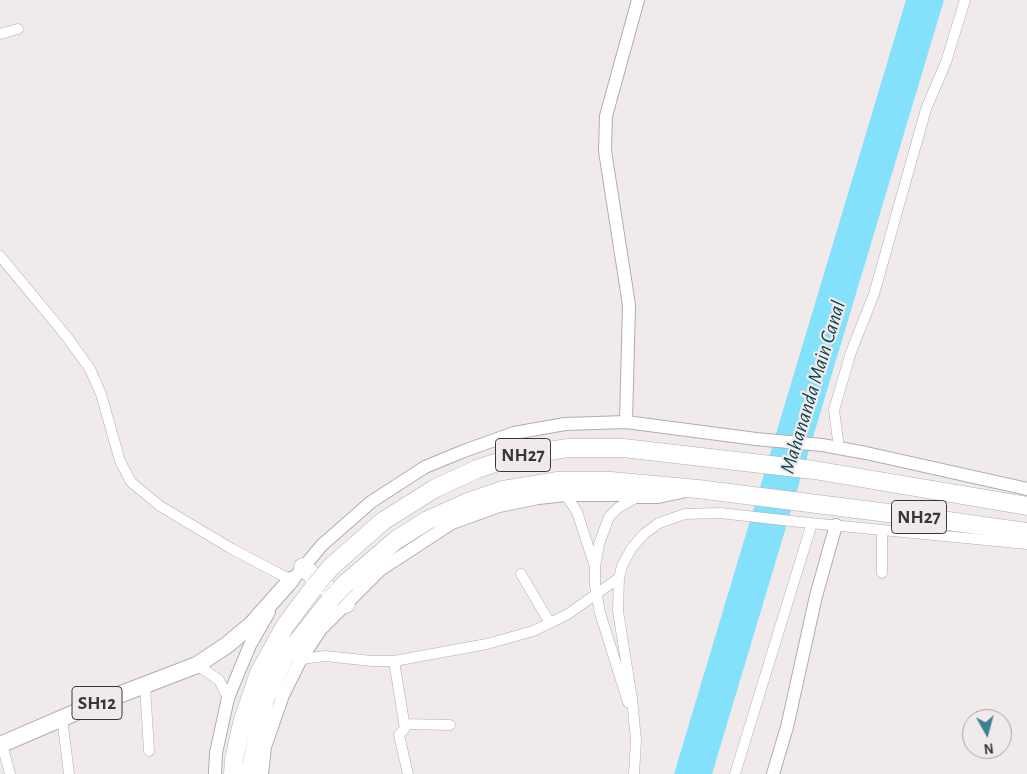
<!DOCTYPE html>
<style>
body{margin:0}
#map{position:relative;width:1027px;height:774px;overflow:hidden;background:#f1eaeb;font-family:"Alegreya Sans",sans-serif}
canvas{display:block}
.north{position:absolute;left:962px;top:709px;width:50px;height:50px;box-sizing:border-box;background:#f1eaeb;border:1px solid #a7a2a3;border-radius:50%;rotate:173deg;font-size:14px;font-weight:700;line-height:20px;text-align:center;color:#393637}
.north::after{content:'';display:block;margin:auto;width:18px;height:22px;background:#3f8193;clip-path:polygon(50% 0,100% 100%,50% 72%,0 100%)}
</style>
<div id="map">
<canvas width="1027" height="774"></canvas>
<div class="north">N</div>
</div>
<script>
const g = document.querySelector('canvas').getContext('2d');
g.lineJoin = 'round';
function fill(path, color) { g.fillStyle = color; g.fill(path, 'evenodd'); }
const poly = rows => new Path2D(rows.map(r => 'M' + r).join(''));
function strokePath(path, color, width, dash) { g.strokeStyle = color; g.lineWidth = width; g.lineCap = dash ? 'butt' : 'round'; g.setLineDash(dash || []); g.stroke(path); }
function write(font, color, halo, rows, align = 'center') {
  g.font = font + ' "Alegreya Sans",sans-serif'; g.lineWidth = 4.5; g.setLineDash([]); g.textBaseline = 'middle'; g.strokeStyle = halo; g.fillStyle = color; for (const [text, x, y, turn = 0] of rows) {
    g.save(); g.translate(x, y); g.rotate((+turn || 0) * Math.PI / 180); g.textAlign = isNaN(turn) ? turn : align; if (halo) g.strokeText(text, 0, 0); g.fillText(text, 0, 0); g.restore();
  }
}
fill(poly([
 [906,0,944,0,712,774,674,774]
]), '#83e1fb');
const minor = poly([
 [0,34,18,29],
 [0,256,67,337,90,369,101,394,120,461,131,482,160,506,232,549,291,580],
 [839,448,834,410,851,352,874,294,926,109,946,62,965,0],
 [566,495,577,512,594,564],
 [882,573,882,530],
 [521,574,550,623],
 [301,659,325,656,372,661,394,661,487,644,533,631,550,623,568,614,619,578],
 [394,661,405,728,399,735,408,774],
 [197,665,219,680,228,698],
 [145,686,149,751],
 [628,702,600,613,595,585,595,567,599,544,609,517,618,508,637,497],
 [62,718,69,774],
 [404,724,450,725],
 [2,744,10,774],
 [634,774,636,740,632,699,618,611,619,578,622,566,631,549,644,534,659,523,685,514,720,513,800,522,1027,544],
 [735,774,812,523]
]);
const tertiary = poly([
 [626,422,629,305,605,151,606,116,638,0],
 [286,588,322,545,371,502,425,467,464,451,514,433,565,424,626,422,756,439,822,445,866,453,1027,489],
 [215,774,216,753,228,698,250,645,269,612],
 [262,774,265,747,283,695,301,659,321,629,380,570,452,523,499,506,538,498,566,495,619,495,637,497,658,497,682,492],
 [773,774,787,727,816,596,836,525]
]);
const primary = poly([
 [0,745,95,704,197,665,227,645,251,625,291,580]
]);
const trunk = poly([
 [303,567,346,604],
 [331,567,383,521,434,489,477,469,516,456,568,448,623,448,814,470,1027,506],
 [346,583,396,540,428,520,468,502,503,490,558,481,611,481,698,489,920,517,1027,532],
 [233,774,234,760,242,723,259,673,285,626,315,586],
 [250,774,265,699,285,657,331,599]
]);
strokePath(minor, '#b3acae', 11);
strokePath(tertiary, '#b3acae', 14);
strokePath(primary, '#b3acae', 18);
strokePath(trunk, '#b3acae', 19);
strokePath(minor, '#fff', 10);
strokePath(tertiary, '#fff', 12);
strokePath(primary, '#fff', 16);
strokePath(trunk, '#fff', 18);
const trunkBridge = poly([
 [315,586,331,567],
 [331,599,346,583]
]);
strokePath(trunkBridge, '#b3acae', 19, []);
strokePath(trunkBridge, '#fff', 18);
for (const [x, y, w] of [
 [523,455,55],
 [919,517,55],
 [97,703,50]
]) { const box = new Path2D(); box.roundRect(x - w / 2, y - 16.5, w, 33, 4); g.fillStyle = '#f1eaeb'; g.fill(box); strokePath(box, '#393637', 1); }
write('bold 19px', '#393637', null, [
 ["NH27",523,455],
 ["NH27",919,517],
 ["SH12",97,703]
]);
write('italic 21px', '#094451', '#f1eaeb', [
 ["Mahananda Main Canal",813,387,-73]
]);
</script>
